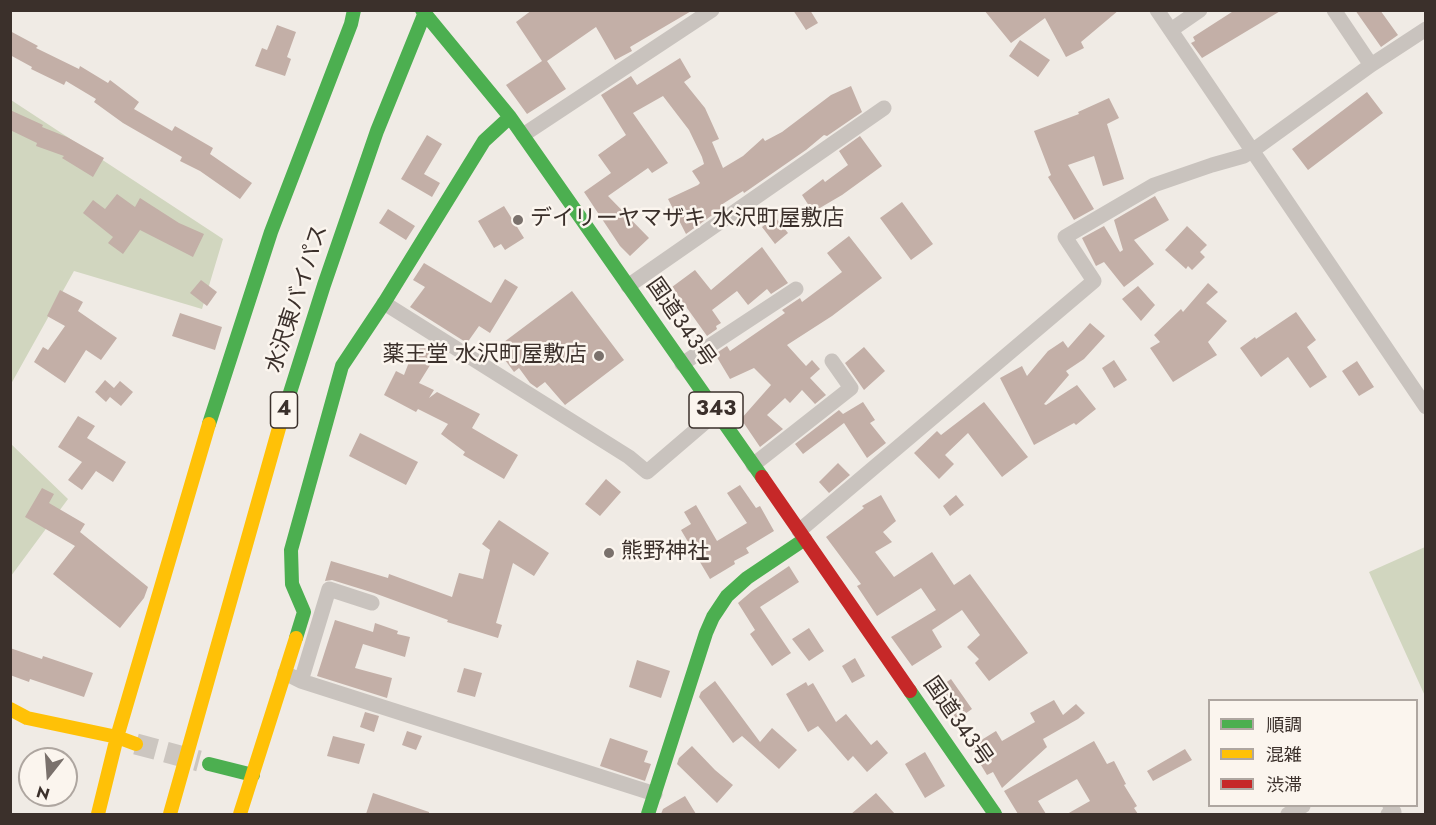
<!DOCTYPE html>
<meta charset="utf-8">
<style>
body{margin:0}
#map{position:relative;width:1436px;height:825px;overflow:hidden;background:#f0ebe5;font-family:Jost,"Noto Sans JP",sans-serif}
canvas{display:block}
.frame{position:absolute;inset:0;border:12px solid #3b302b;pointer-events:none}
.legend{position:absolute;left:1208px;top:699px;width:210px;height:108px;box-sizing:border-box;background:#fbf5ee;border:2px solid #aea6a0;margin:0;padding:8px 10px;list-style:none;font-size:18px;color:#3b302b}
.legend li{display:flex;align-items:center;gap:12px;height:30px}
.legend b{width:30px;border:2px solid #aea6a0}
.north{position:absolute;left:18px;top:747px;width:60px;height:60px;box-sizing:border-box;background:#fbf5ee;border:2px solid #aea6a0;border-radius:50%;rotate:197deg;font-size:16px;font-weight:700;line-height:24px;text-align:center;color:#3b302b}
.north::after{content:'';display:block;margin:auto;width:21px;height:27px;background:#7a716c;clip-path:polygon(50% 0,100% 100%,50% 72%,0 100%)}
</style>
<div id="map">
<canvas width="1436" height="825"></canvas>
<div class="frame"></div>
<ul class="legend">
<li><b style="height:8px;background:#4caf50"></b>順調</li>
<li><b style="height:8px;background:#ffc107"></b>混雑</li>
<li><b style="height:8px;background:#c62828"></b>渋滞</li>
</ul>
<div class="north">N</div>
</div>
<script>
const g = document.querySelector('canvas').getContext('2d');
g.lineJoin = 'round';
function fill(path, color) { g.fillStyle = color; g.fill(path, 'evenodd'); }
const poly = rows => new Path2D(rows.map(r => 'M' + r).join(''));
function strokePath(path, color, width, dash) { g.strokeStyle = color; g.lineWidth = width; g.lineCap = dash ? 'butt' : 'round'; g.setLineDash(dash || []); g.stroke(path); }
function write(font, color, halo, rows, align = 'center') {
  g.font = font + ' Jost,"Noto Sans JP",sans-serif'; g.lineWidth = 5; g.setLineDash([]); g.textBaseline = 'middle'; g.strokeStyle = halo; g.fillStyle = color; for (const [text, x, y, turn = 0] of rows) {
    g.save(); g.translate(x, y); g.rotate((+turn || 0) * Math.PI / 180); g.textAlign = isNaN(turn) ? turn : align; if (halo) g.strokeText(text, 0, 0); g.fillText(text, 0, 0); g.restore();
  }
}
fill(poly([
 [11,100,223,239,202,309,74,271,11,384],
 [11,444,68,499,11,576],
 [1425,547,1425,696,1369,572]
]), '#d1d6bf');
fill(poly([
 [532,10,693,10,630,47,632,51,615,60,596,27,547,61,566,89,527,114,506,85,542,61,516,22],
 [793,10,810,10,818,23,806,30],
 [984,10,1119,10,1081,42,1084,48,1066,57,1045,18,1011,43],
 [1235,10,1282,10,1202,58,1191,43,1195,41,1193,37],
 [1355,10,1380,10,1398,35,1381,47],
 [277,25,296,32,287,57,291,59,285,76,255,66,262,48,267,50],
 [10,31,38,46,36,48,79,69,80,66,108,83,110,80,139,102,134,109,172,131,175,126,213,148,210,154,252,183,240,199,200,171,180,161,182,157,123,123,94,102,96,99,66,81,64,85,31,69,32,67,10,55],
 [1020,40,1050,60,1038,77,1009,56],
 [680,58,691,77,684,82,705,108,719,139,712,142,723,168,743,156,763,138,765,141,782,132,831,95,851,86,862,112,827,136,824,135,806,150,744,193,743,191,721,205,722,208,686,234,668,199,698,185,700,183,692,171,704,164,702,157,689,130,663,96,633,113,668,163,652,173,648,168,608,196,649,238,630,256,620,246,584,192,611,173,598,155,626,135,601,95,631,76,637,85],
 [1367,92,1383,113,1308,170,1292,149],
 [1109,98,1119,118,1107,124,1124,179,1103,186,1094,156,1068,165,1094,209,1074,220,1048,177,1051,175,1034,131,1079,114,1078,112],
 [10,110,43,125,42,127,67,137,104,158,93,177,62,158,64,156,36,146,37,143,10,130],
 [427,135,442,144,424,174,440,183,432,197,401,179],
 [860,136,882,166,842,195,813,212,802,195,823,179,825,182,848,165,839,151],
 [117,194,135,207,140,198,179,223,204,234,193,257,140,230,123,254,108,243,113,237,83,213,93,200,105,209],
 [1155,196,1169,220,1134,240,1154,264,1124,287,1104,262,1096,266,1082,238,1104,226,1120,252,1123,250,1114,220],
 [902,202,933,244,911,260,880,218],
 [504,206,524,238,505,250,501,244,494,248,478,221],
 [388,209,415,226,406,240,379,223],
 [775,217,788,233,775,244,762,227],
 [1187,226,1207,245,1200,252,1205,257,1192,270,1188,266,1186,269,1165,250],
 [849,236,882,278,832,316,787,345,806,366,812,360,820,369,810,378,826,395,815,404,802,390,790,403,785,398,767,415,783,429,760,447,741,419,771,385,754,368,730,379,715,354,727,346,730,351,785,313,782,310,800,298,802,302,842,272,827,253],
 [762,247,788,283,771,294,767,289,748,305,737,291,712,310,721,323,716,326,717,329,707,336,672,287,695,270,711,290],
 [424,263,491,303,505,279,518,287,490,333,479,326,467,343,410,307,425,287,413,280],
 [201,280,217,292,207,306,190,293],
 [1208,283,1218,292,1206,303,1227,321,1208,342,1217,355,1173,382,1150,348,1160,342,1154,335,1181,309,1183,312],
 [1138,286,1155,305,1141,321,1122,299],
 [60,290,83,302,78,311,117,338,101,360,86,350,65,383,34,362,43,347,48,350,65,326,47,316],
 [572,291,624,360,565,405,545,382,537,388,530,383,519,368,514,372,496,348],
 [1296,312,1316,340,1307,347,1327,377,1310,388,1288,357,1261,377,1240,348,1255,337,1256,339],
 [180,313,222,327,215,350,172,336],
 [1090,323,1105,336,1084,359,1066,371,1069,375,1044,404,1046,405,1077,385,1096,409,1076,425,1074,423,1034,445,1000,378,1022,366,1027,376,1048,351,1063,341,1068,348],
 [422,344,437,354,419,383,434,390,429,398,437,392,480,414,472,428,518,455,504,479,463,455,465,452,441,434,448,424,418,409,416,412,384,395,396,371,404,375,411,357,413,358],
 [864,347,885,371,864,390,845,363],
 [1114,360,1127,380,1114,388,1102,368],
 [1357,361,1374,387,1359,396,1342,371],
 [105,380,114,388,120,381,133,392,121,406,110,397,106,402,95,392],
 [863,402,875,420,870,423,886,443,867,458,844,423,803,454,795,444,839,410,843,414],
 [984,402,1028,457,1002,477,968,433,945,455,954,464,939,479,914,453,937,431,941,435],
 [78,416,95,426,87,438,126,462,113,482,96,471,82,490,68,480,82,462,58,447],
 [360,433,418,462,406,485,349,456],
 [838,463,850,475,829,493,819,482],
 [606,479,621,492,600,516,585,504],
 [740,485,756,508,760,506,774,531,746,548,749,553,734,561,735,564,710,579,681,530,691,524,684,512,696,505,717,541,747,523,727,493],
 [42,488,54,494,49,503,85,524,80,532,148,587,144,598,120,628,53,574,75,546,25,517],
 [881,495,896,521,883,532,892,542,875,552,894,577,932,552,954,585,970,574,1028,653,989,681,975,663,979,659,967,647,980,635,962,610,932,630,942,647,912,666,891,637,936,610,921,588,877,616,857,586,861,584,826,537,864,508,862,506],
 [956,495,964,505,950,516,943,506],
 [499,520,549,553,534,576,513,563,496,623,502,625,498,638,447,622,448,620,374,593,332,580,325,581,331,561,388,578,389,574,452,597,459,573,483,579,490,550,482,544],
 [789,566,799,582,760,607,791,653,772,666,750,634,755,630,738,603,752,591],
 [335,620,373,632,375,623,398,631,397,634,410,637,405,657,363,644,355,668,392,678,387,698,317,676],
 [809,628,824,651,809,661,792,639],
 [10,648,42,659,43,656,93,673,84,697,30,679,29,682,10,675],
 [855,658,865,676,852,683,842,666],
 [637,660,670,671,661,698,629,687],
 [464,668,482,673,475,697,457,692],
 [951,679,972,709,955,721,934,691],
 [715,681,760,742,772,728,797,750,779,769,742,736,733,743,699,697,701,692],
 [806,682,808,686,813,683,836,722,846,714,871,745,877,740,888,753,867,772,853,756,848,761,818,726,808,732,786,694],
 [1054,700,1063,715,1076,704,1085,713,1078,719,1043,739,1047,747,1002,788,993,772,987,775,970,747,996,731,1002,741,1035,722,1030,713],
 [365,712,379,716,374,732,360,727],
 [407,731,422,736,416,750,402,745],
 [333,736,365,744,359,764,327,756],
 [610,738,648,751,644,762,651,764,645,781,600,766],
 [1094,741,1107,764,1114,761,1126,784,1124,785,1137,806,1134,808,1138,814,1067,814,1090,801,1077,779,1038,801,1046,814,1018,814,1004,791],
 [692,746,715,770,733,785,717,803,677,764,679,758],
 [1185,749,1192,760,1153,781,1147,771],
 [925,752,945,786,925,798,905,764],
 [373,793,429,812,429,814,366,814],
 [876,793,895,814,851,814],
 [685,796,696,814,661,814,663,809]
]), '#c3afa7');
strokePath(poly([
 [136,744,199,761]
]), '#ccc6c0', 21, [21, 10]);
strokePath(poly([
 [1157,10,1426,407],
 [1334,10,1371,65],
 [1171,30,1200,10],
 [523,135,712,10],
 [628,286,884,108],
 [384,303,629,457,647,472,717,412],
 [682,364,796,289],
 [753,465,851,388,832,361],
 [799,531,1094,281,1065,237,1154,185,1212,165,1244,156,1252,151,1371,65,1426,29],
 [285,673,301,681,655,794],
 [301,681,329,589,372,603],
 [1288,814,1303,806],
 [1388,814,1394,812,1390,806]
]), '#c9c3be', 15);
strokePath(poly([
 [422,10,510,117,762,477],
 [281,421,324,285,377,131,426,10],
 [209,424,271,232,351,24,354,10],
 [296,638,304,612,292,584,291,550,342,366,384,303,484,141,510,117],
 [910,691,995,814],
 [209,764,253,775],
 [648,814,706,633,713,617,727,596,747,578,805,539]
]), '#4caf50', 14);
strokePath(poly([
 [10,709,27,718,117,737,136,744],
 [98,814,117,737,209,424],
 [170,814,281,421],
 [240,814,296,638]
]), '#ffc107', 14);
strokePath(poly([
 [762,477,910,691]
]), '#c62828', 14);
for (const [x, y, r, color] of [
 [518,220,6,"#7a716c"],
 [599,356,6,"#7a716c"],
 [609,553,6,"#7a716c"]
]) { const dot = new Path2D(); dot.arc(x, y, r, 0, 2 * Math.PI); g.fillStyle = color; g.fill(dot); strokePath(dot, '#fbf5ee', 2); }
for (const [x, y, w] of [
 [284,410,27],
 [716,410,54]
]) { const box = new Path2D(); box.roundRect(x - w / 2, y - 18, w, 36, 4.5); g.fillStyle = '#fbf5ee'; g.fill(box); strokePath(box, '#3b302b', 1.5); }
write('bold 21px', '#3b302b', null, [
 ["4",284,410],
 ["343",716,410]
]);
write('22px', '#3b302b', '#fbf5ee', [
 ["デイリーヤマザキ 水沢町屋敷店",530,220],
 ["薬王堂 水沢町屋敷店",587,356,"right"],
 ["熊野神社",621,553]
], 'left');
write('22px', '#3b302b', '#fbf5ee', [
 ["水沢東バイパス",298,299,-72],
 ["国道343号",680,323,55],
 ["国道343号",957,722,55]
]);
</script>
